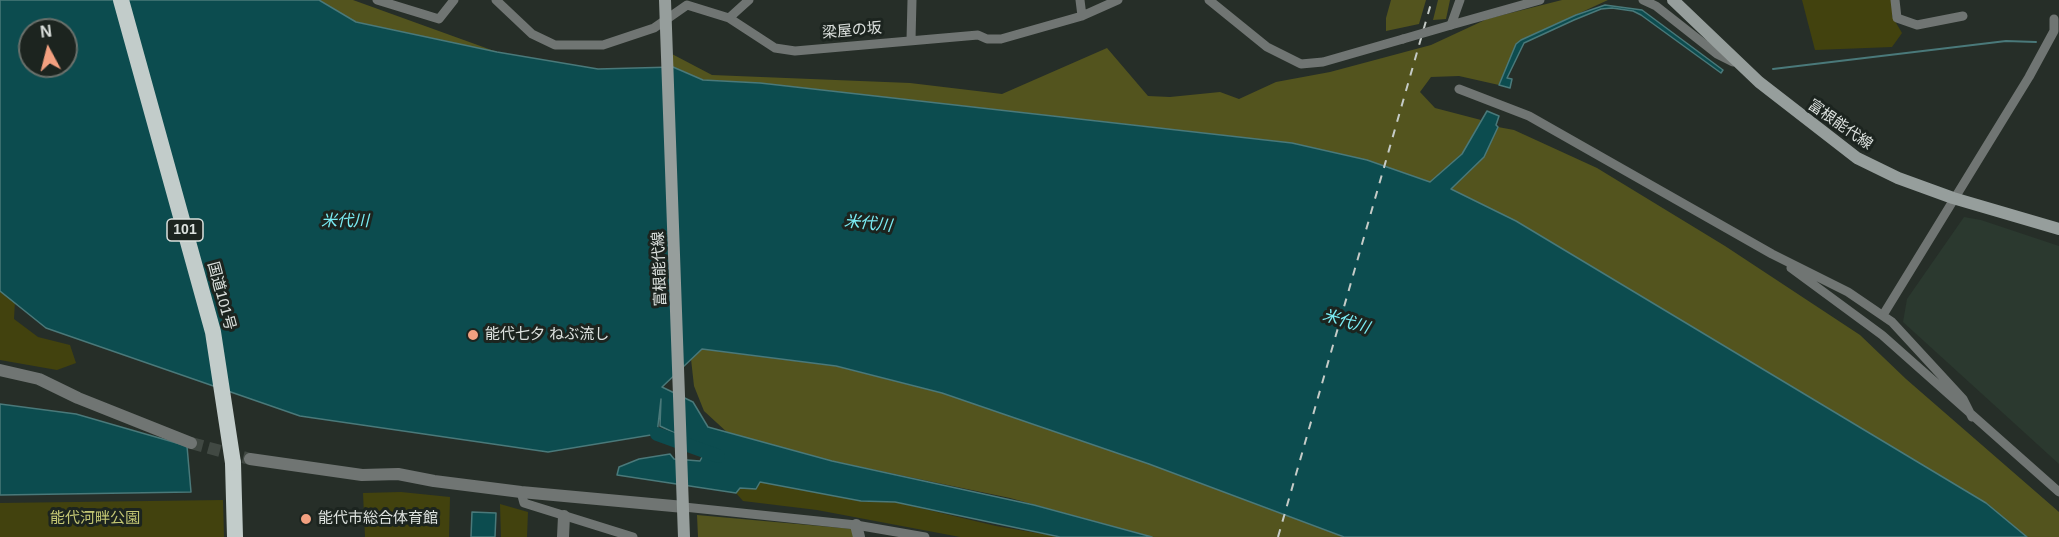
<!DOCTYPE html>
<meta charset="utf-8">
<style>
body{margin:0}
#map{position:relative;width:2059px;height:537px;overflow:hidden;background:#262e28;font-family:Helvetica,sans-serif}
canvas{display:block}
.north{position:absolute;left:18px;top:18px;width:60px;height:60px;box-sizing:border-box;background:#1c241f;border:2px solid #69706b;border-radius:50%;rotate:353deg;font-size:16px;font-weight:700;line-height:24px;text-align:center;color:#dce1de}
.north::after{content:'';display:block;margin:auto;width:21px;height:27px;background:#f2a080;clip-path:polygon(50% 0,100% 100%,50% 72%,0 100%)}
</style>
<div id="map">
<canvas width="2059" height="537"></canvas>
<div class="north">N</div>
</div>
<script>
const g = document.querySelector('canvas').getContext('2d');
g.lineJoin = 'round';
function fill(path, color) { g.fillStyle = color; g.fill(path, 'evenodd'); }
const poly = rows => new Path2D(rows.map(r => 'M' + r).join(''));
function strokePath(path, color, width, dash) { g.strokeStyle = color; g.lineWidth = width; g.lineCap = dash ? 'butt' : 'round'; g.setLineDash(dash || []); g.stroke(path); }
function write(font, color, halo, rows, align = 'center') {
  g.font = font + ' Helvetica,"Noto Sans JP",sans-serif'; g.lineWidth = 6; g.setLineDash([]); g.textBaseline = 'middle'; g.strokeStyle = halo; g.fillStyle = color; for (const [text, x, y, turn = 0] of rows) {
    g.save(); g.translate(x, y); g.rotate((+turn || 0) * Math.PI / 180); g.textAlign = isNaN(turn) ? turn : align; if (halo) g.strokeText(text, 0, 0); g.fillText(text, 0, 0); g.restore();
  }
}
fill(poly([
 [1964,217,1981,220,2059,246,2059,464,1903,322,1907,299]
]), '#2b392f');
fill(poly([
 [1802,0,1892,0,1892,16,1902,33,1892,47,1815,50],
 [0,289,15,301,14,319,38,337,70,345,76,363,57,370,0,360],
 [760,482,861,501,895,502,996,526,1060,537,960,537,817,510,743,501,736,493,740,488,756,489],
 [401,492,450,497,449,537,365,537,363,493],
 [223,500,224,537,0,537,0,503],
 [500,504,528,512,527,537,501,537]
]), '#42420e');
fill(poly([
 [319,0,353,0,497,52,356,22],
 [1391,0,1426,0,1419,24,1386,31,1386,18],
 [1438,0,1450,0,1446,19,1433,20],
 [1562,0,1608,0,1532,35,1516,49,1499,85,1459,76,1431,77,1420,92,1435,108,1481,120,1462,154,1430,182,1367,160,1292,143,760,83,703,80,673,67,672,54,712,75,910,83,1002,94,1107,48,1148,96,1170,97,1220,92,1239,99,1276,82,1330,72,1431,45,1487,19],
 [1498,127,1514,130,1597,168,1725,246,1860,335,1906,379,2059,512,2059,537,2027,537,1986,503,1516,221,1451,189,1484,157],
 [702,349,835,366,942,393,1149,464,1344,537,1152,537,1010,498,832,461,729,434,704,411,694,386,691,359],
 [697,515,853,529,855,537,698,537]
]), '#53541e');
const water = poly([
 [0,0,319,0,356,22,497,52,598,69,673,67,703,80,760,83,1292,143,1367,160,1430,182,1462,154,1487,111,1499,116,1496,125,1498,127,1484,157,1451,189,1516,221,1986,503,2027,537,1344,537,1149,464,942,393,836,366,702,349,662,387,693,402,708,427,832,461,1034,505,1152,537,1060,537,895,502,861,501,760,482,756,489,740,488,736,493,617,475,619,467,639,459,670,454,674,459,700,461,703,455,700,445,660,426,661,399,657,434,548,452,300,416,46,328,0,291,0,0],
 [30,30,66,30,66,66,30,66,30,30],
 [1605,5,1642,10,1723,70,1721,73,1641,15,1633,11,1612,8,1601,9,1574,20,1524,43,1507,78,1512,79,1510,88,1499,85,1516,44,1521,40,1576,15,1605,5],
 [0,404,76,414,187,446,191,492,0,495,0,404],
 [472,512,496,513,495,537,471,537,472,512]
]);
fill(water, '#0c4c4f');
strokePath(water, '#4a797a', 1.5);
strokePath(poly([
 [1773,69,2006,41,2036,42]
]), '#4a797a', 2);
strokePath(poly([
 [657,434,718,456]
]), '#0c4c4f', 14);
strokePath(poly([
 [191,443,250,459]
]), '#414943', 12, [12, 6]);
strokePath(poly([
 [377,0,439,19,454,0],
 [496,0,532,34,555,45,603,45,654,28,687,5,729,18,775,48,795,51,978,35,987,39,1001,39,1082,16,1118,0],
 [1080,0,1082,16],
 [1209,0,1267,47,1301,64,1323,62,1403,39],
 [1643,0,1656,6,1717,54,1733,62],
 [1895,0,1897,18,1917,25,1963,16],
 [729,18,749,0],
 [1451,25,1540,0],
 [1451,25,1460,0],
 [911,40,912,0],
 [1459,89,1529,116,1772,254,1848,292,1892,322,1963,399,1972,417],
 [1791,268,1882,335,2059,492],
 [1883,315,2029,77,2054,31,2054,19],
 [521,492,524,503,633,537],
 [684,507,856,525,925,537]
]), '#707573', 9);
strokePath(poly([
 [0,370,39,379,78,398,191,443],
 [250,459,362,475,398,474,434,481,521,492,684,507],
 [856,525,859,537],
 [563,537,564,516]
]), '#707573', 12);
strokePath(poly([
 [665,0,684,537],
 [1673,0,1759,82,1857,158,1898,178,1953,198,2059,229]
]), '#969e9c', 12);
strokePath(poly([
 [233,463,235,537]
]), '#c2ccca', 16);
strokePath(poly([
 [1278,537,1432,0]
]), '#c5cbc7', 2, [8, 8]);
strokePath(poly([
 [1403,39,1451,25]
]), '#707573', 9);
strokePath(poly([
 [121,0,213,332,233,463]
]), '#c2ccca', 16);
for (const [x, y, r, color] of [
 [473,335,6,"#f2a080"],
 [306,519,6,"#f2a080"]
]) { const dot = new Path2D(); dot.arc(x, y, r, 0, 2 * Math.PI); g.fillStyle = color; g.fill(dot); strokePath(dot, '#1c241f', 2); }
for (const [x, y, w] of [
 [185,230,36]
]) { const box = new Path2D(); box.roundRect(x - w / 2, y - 11, w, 22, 4.5); g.fillStyle = '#1c241f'; g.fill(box); strokePath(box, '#dce1de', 1.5); }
write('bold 14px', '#dce1de', null, [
 ["101",185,230]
]);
write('15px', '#dce1de', '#1c241f', [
 ["梁屋の坂",852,31,-5],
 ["富根能代線",1840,125,35],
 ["富根能代線",660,269,-92],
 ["国道101号",221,296,75]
]);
write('15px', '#dce1de', '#1c241f', [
 ["能代七夕 ねぶ流し",485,335],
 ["能代市総合体育館",318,519]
], 'left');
write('15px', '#c4c774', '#1c241f', [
 ["能代河畔公園",95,519]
]);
write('italic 16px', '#7beef6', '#1c241f', [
 ["米代川",345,222],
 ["米代川",868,224,6],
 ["米代川",1346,322,17]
]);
</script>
